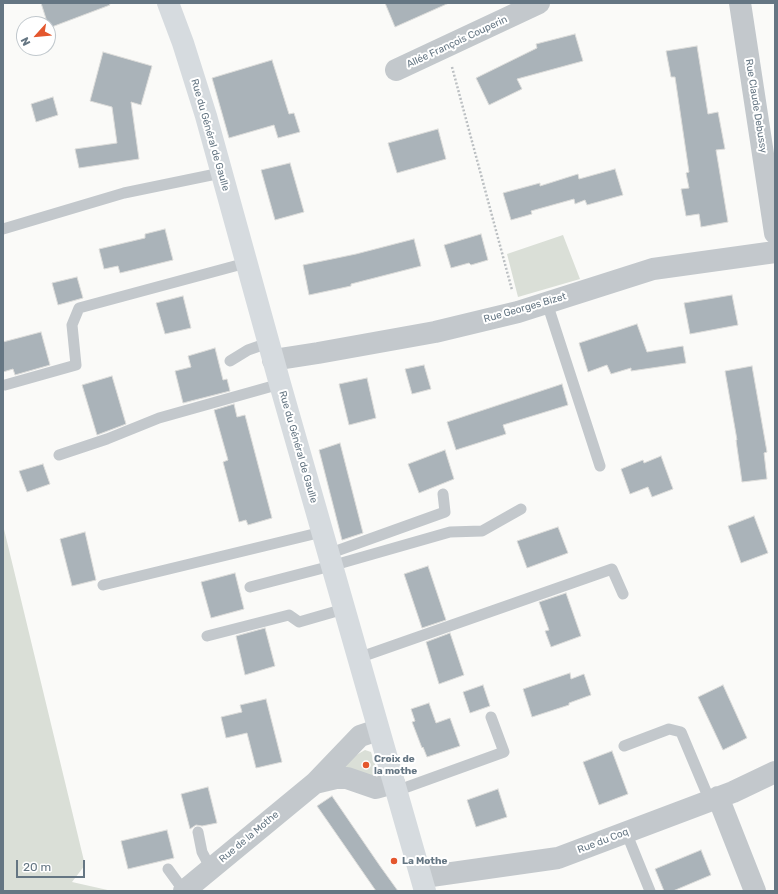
<!DOCTYPE html>
<meta charset="utf-8">
<style>
body{margin:0}
#map{position:relative;width:778px;height:894px;overflow:hidden;background:#fafaf8;font-family:Rubik,sans-serif}
canvas{display:block}
.frame{position:absolute;inset:0;border:4px solid #657683;pointer-events:none}
.north{position:absolute;left:16px;top:16px;width:40px;height:40px;box-sizing:border-box;background:#fff;border:1px solid #c1c8cd;border-radius:50%;rotate:243deg;font-size:11px;font-weight:700;line-height:16px;text-align:center;color:#657683}
.north::after{content:'';display:block;margin:auto;width:14px;height:18px;background:#e4572e;clip-path:polygon(50% 0,100% 100%,50% 72%,0 100%)}
.scale{position:absolute;left:16px;top:860px;width:69px;height:18px;box-sizing:border-box;border:2px solid #657683;border-top:0;padding-left:5px;font-size:12px;line-height:14px;white-space:nowrap;color:#657683;-webkit-text-stroke:3px #fff;paint-order:stroke}
</style>
<div id="map">
<canvas width="778" height="894"></canvas>
<div class="frame"></div>
<div class="north">N</div>
<div class="scale">20 m</div>
</div>
<script>
const g = document.querySelector('canvas').getContext('2d');
g.lineJoin = 'round';
function fill(path, color) { g.fillStyle = color; g.fill(path, 'evenodd'); }
const poly = rows => new Path2D(rows.map(r => 'M' + r).join(''));
function strokePath(path, color, width, dash) { g.strokeStyle = color; g.lineWidth = width; g.lineCap = dash ? 'butt' : 'round'; g.setLineDash(dash || []); g.stroke(path); }
function write(font, color, halo, rows, align = 'center') {
  g.font = font + ' Rubik,sans-serif'; g.lineWidth = 4; g.setLineDash([]); g.textBaseline = 'middle'; g.strokeStyle = halo; g.fillStyle = color; for (const [text, x, y, turn = 0] of rows) {
    g.save(); g.translate(x, y); g.rotate((+turn || 0) * Math.PI / 180); g.textAlign = isNaN(turn) ? turn : align; if (halo) g.strokeText(text, 0, 0); g.fillText(text, 0, 0); g.restore();
  }
}
fill(poly([
 [563,235,580,279,518,297,507,254],
 [3,525,85,865,72,882,112,891,3,891],
 [365,750,371,752,376,768,373,775,367,778,343,769,351,758]
]), '#dadfd7');
const building = poly([
 [41,3,109,3,110,5,49,28,41,3],
 [385,3,449,3,395,27,385,3],
 [575,34,583,61,517,79,522,89,489,105,476,78,537,48,536,44,575,34],
 [697,46,708,114,718,112,725,149,716,150,728,222,701,227,699,214,686,216,681,189,689,188,686,173,689,172,675,77,671,77,666,51,697,46],
 [103,52,152,66,141,105,131,102,139,159,79,168,75,149,117,143,112,107,90,101,103,52],
 [272,60,289,114,294,113,300,132,278,138,274,125,229,138,212,78,272,60],
 [53,97,58,115,36,122,31,104,53,97],
 [438,129,446,159,397,173,388,143,438,129],
 [290,163,304,212,275,220,261,170,290,163],
 [615,169,623,195,587,205,585,200,575,204,574,199,531,211,532,214,511,220,503,193,540,183,540,186,578,174,579,179,615,169],
 [165,229,173,260,120,273,118,266,104,269,99,249,145,238,145,234,165,229],
 [481,234,488,260,471,265,469,263,451,268,444,245,481,234],
 [414,239,421,266,351,284,351,286,309,295,303,265,356,254,414,239],
 [77,277,83,298,58,305,52,283,77,277],
 [732,295,738,325,690,334,684,303,732,295],
 [183,296,191,328,165,334,156,303,183,296],
 [637,324,647,352,683,346,686,363,631,371,631,368,611,374,607,365,588,372,579,343,637,324],
 [41,332,50,365,15,375,13,369,3,372,3,342,41,332],
 [215,348,223,380,227,379,230,391,183,403,175,371,191,367,188,356,215,348],
 [424,365,431,389,412,394,405,369,424,365],
 [752,366,767,452,764,453,767,479,742,482,736,440,737,440,725,371,752,366],
 [112,376,126,424,97,435,82,385,112,376],
 [367,378,376,418,349,425,339,384,367,378],
 [562,384,568,405,503,425,506,434,456,450,447,422,562,384],
 [234,404,237,417,245,415,272,518,248,525,246,520,239,522,223,462,228,460,214,410,234,404],
 [340,443,363,533,342,540,319,450,340,443],
 [445,450,454,479,419,493,408,464,445,450],
 [661,456,673,489,652,497,648,487,630,494,621,469,643,460,644,463,661,456],
 [43,464,50,484,27,492,19,471,43,464],
 [754,516,768,553,741,563,728,526,754,516],
 [558,527,568,553,527,568,517,541,558,527],
 [85,532,96,580,72,586,60,539,85,532],
 [428,566,446,620,422,628,404,574,428,566],
 [235,573,244,609,211,618,201,582,235,573],
 [566,593,581,636,551,647,545,631,549,630,539,602,566,593],
 [265,628,275,666,245,675,236,636,265,628],
 [450,633,464,675,439,684,426,642,450,633],
 [570,673,571,679,584,674,591,695,569,703,569,705,532,717,523,689,570,673],
 [483,685,490,706,470,713,463,692,483,685],
 [723,685,747,738,723,750,698,697,723,685],
 [266,699,282,762,256,768,247,733,226,738,221,717,242,712,240,705,266,699],
 [429,703,436,723,450,718,460,746,427,757,423,747,422,748,412,722,415,721,411,709,429,703],
 [612,751,628,794,599,805,583,762,612,751],
 [208,787,217,823,202,826,196,825,190,829,181,794,208,787],
 [498,789,507,817,476,827,467,800,498,789],
 [332,796,380,866,398,891,376,891,317,806,332,796],
 [167,830,174,858,128,869,121,841,167,830],
 [701,850,711,875,673,891,664,891,655,869,701,850]
]);
fill(building, '#aab3b9');
strokePath(building, '#dcdcda', 1);
strokePath(poly([
 [452,67,512,290]
]), '#bbbfc2', 2.5, [2, 2]);
strokePath(poly([
 [3,229,124,193,221,173],
 [547,303,600,466],
 [230,361,248,350,268,343],
 [5,385,76,365,72,325,79,308,246,263],
 [59,455,107,439,159,418,280,384],
 [328,554,445,512,443,494],
 [103,585,322,532],
 [250,587,331,566,450,532,482,531,521,509],
 [207,636,289,615,299,622,344,609],
 [358,658,612,569,623,594],
 [624,746,669,729,681,732,710,801],
 [396,791,504,752,491,717],
 [198,832,202,852,211,869],
 [626,832,650,891],
 [168,869,184,891]
]), '#c3c8cc', 11);
strokePath(poly([
 [740,3,775,233],
 [396,70,539,3],
 [273,360,318,353,435,332,518,312,653,269,775,252],
 [315,783,336,778,347,778,376,788,394,783],
 [718,797,755,891],
 [422,878,431,876,558,858,733,792,775,772],
 [184,891,315,783,360,736,378,730]
]), '#c3c8cc', 22);
strokePath(poly([
 [168,3,183,43,206,116,280,384,425,891]
]), '#d6dbdf', 22);
for (const [x, y, r, color] of [
 [366,765,4,"#e4572e"],
 [394,861,4,"#e4572e"]
]) { const dot = new Path2D(); dot.arc(x, y, r, 0, 2 * Math.PI); g.fillStyle = color; g.fill(dot); strokePath(dot, '#fff', 1.5); }
write('10px', '#657683', '#fff', [
 ["Allée François Couperin",457,42,-25],
 ["Rue Claude Debussy",756,106,81],
 ["Rue du Général de Gaulle",210,135,74],
 ["Rue Georges Bizet",525,308,-16],
 ["Rue du Général de Gaulle",298,447,74],
 ["Rue de la Mothe",249,837,-40],
 ["Rue du Coq",603,841,-21]
]);
write('bold 10px', '#657683', '#fff', [
 ["Croix de",374,759],
 ["la mothe",374,771],
 ["La Mothe",402,861]
], 'left');
</script>
